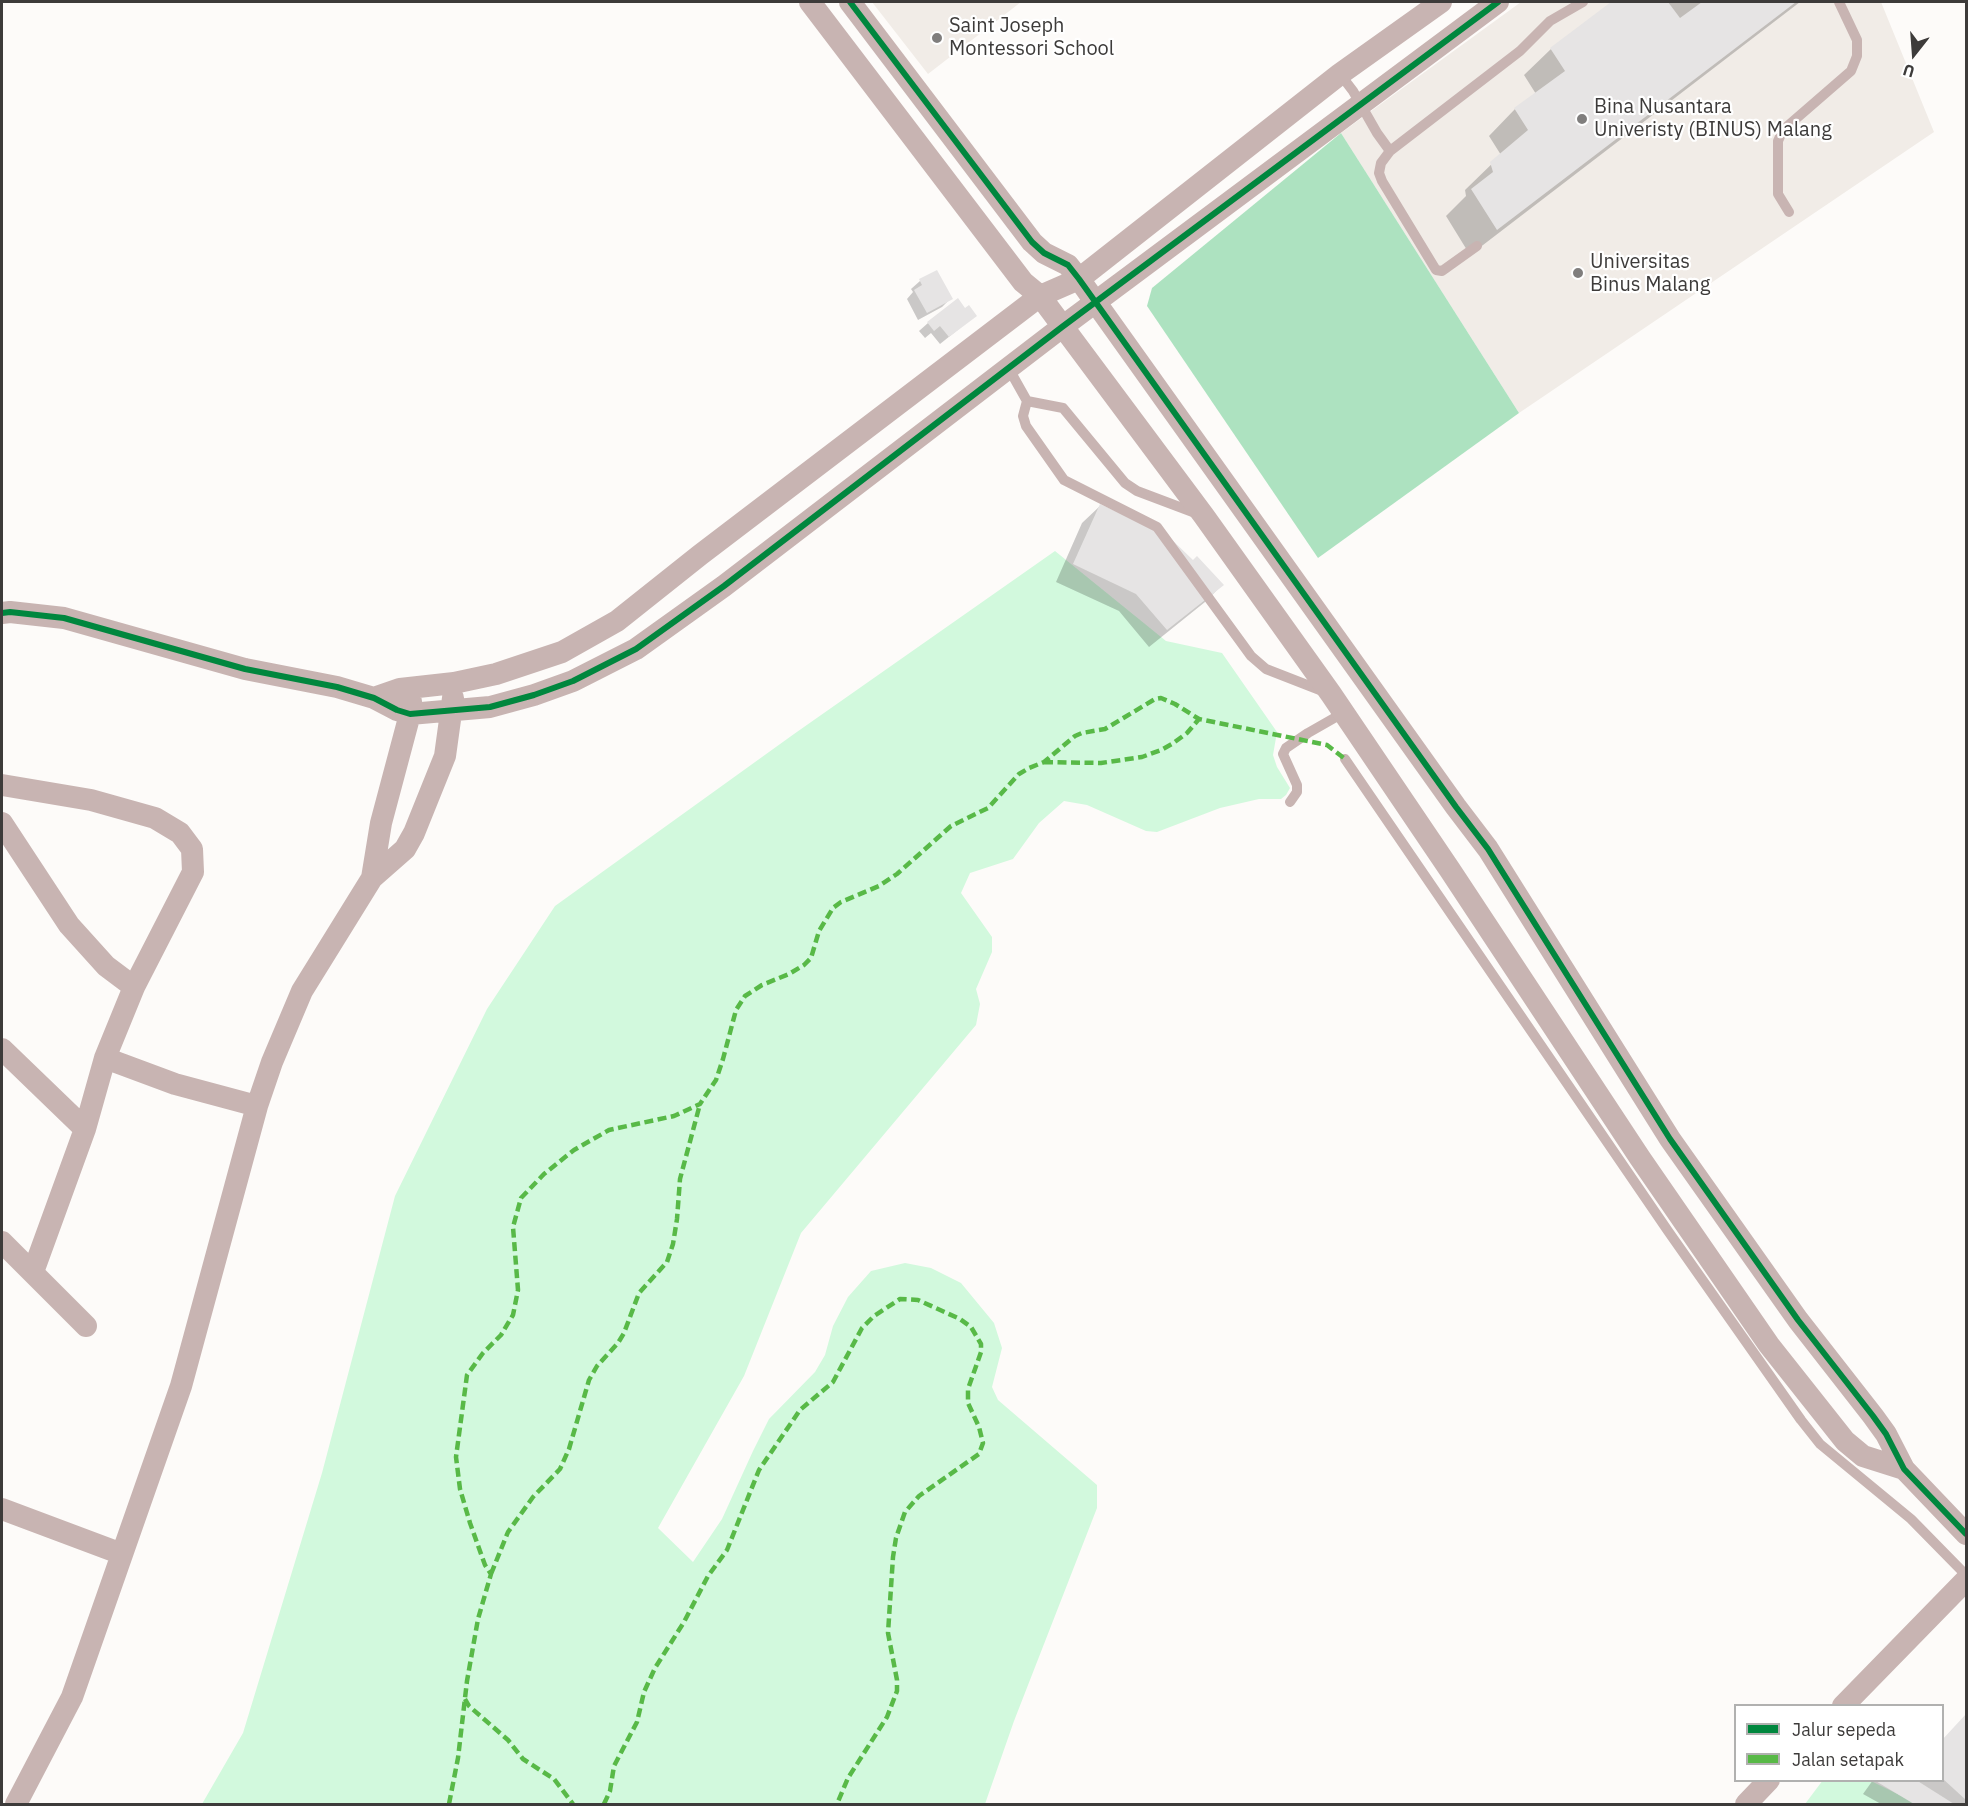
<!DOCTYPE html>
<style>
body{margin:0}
#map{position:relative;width:1968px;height:1806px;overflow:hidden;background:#fdfbf9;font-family:"IBM Plex Sans",sans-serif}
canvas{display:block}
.frame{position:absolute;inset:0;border:3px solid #3d3b3a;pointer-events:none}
.legend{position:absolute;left:1734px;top:1704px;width:210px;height:78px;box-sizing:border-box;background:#fff;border:2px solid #b1b1b0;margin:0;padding:8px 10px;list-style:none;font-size:18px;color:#3d3b3a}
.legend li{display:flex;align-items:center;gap:12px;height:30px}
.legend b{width:30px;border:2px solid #b1b1b0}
.north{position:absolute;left:1884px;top:24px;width:60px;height:60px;-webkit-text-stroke:4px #fff;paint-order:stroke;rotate:197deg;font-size:16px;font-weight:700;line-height:24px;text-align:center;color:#3d3b3a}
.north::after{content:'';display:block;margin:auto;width:21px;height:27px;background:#3d3b3a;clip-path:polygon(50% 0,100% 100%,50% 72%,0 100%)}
</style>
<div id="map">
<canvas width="1968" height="1806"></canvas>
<div class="frame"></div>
<ul class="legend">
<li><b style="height:8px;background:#00873e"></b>Jalur sepeda</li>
<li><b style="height:8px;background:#58b947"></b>Jalan setapak</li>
</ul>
<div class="north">U</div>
</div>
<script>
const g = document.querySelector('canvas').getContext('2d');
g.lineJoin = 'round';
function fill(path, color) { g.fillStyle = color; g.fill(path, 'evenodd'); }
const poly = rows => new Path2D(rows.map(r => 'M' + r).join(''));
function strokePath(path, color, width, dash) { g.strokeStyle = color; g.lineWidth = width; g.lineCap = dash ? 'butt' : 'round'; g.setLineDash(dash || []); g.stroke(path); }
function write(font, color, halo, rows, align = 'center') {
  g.font = font + ' "IBM Plex Sans",sans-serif'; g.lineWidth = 4.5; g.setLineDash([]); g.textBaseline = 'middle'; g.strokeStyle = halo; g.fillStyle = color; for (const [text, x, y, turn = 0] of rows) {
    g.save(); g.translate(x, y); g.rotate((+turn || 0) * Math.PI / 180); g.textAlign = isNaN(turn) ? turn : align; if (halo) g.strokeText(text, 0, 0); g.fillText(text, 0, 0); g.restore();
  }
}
fill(poly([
 [872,2,1021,2,928,74],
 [1521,2,1881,2,1934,132,1519,413,1341,133]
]), '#f1ece7');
fill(poly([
 [1055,551,1166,641,1222,653,1277,732,1273,755,1277,767,1290,788,1286,795,1281,799,1259,799,1220,808,1157,832,1146,831,1087,805,1064,801,1039,823,1013,859,970,873,961,893,992,937,992,952,976,989,980,1004,976,1025,801,1233,744,1376,658,1528,693,1562,722,1519,753,1451,769,1419,815,1372,825,1355,833,1326,848,1297,871,1271,905,1263,931,1268,961,1283,994,1323,1002,1348,992,1387,998,1400,1097,1485,1097,1508,1014,1721,985,1804,202,1804,243,1733,322,1473,395,1196,487,1009,555,906,794,734],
 [1823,1780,1871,1781,1918,1804,1805,1804]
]), '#d2f9dd');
fill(poly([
 [1341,133,1519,413,1318,558,1147,306,1152,288]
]), '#ade2c0');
fill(poly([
 [1613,2,1800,2,1470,255,1446,216,1466,196,1465,190,1501,155,1489,136,1515,109,1536,94,1524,75,1551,49],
 [936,272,951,298,942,307,918,320,907,299,913,292,911,289,920,281],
 [965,310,975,316,940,344,931,333,925,338,919,331,928,323],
 [1100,506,1193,562,1222,585,1205,602,1149,647,1119,611,1056,582,1082,523],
 [1966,1716,1966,1804,1881,1804,1863,1794,1873,1780,1942,1780,1942,1741]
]), '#0003');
fill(poly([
 [1611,2,1668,2,1680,18,1702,2,1796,2,1497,230,1471,189,1493,172,1490,162,1528,130,1514,108,1565,71,1550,48],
 [937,270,953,299,927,313,914,290,922,285,919,279],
 [958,298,965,308,969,305,977,316,949,337,940,326,934,331,927,322],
 [1100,504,1167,535,1193,560,1197,556,1224,585,1167,630,1136,594,1073,564],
 [1966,1714,1966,1800,1942,1778,1942,1740],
 [1874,1780,1916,1780,1954,1804,1914,1804]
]), '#e6e4e4');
strokePath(poly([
 [1340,74,1353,91,1377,133,1390,151,1520,51,1550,21,1583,2],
 [1390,151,1381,163,1379,173,1382,181,1436,270,1442,271,1477,246],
 [1789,212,1778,194,1778,141,1783,130,1851,71,1857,56,1857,40,1839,2],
 [1009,369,1027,401,1023,416,1026,426,1064,480,1157,527,1251,656,1266,669,1325,692],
 [1027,401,1063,408,1125,483,1137,491,1198,514],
 [1345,759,1668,1231,1801,1420,1820,1444,1911,1519,1966,1575],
 [1290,802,1297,792,1297,785,1283,754,1286,748,1308,733,1343,713]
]), '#c8b4b2', 10);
strokePath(poly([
 [810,2,1023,282,1040,296,1204,516,1331,694,1450,870,1640,1158,1769,1345,1845,1441,1863,1456,1904,1469],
 [850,2,1032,242,1044,253,1068,265,1079,279,1456,807,1488,849,1670,1139,1798,1320,1873,1416,1886,1434,1904,1469,1966,1534],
 [2,613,10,612,64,618,245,669,337,687,374,698,397,710,410,714,490,707,534,695,573,681,636,649,724,586,1062,327,1498,2],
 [374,698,400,689,454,683,496,674,562,652,617,621,700,555,1040,296,1079,279,1340,74,1441,2],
 [2,785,91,800,155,818,180,833,192,849,193,872,134,987,105,1058,85,1129,33,1272],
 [2,823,69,925,106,966,134,987],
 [372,878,381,823,410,714,411,701],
 [2,1049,85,1129],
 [105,1058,175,1084,257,1106],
 [2,1242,86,1326],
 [2,1509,122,1554],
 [1843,1706,1966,1580],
 [16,1804,72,1697,181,1386,257,1106,272,1062,302,991,372,878,405,849,414,833,445,756,453,698],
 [1746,1804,1769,1780]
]), '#c8b4b2', 22);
strokePath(poly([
 [1044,762,1101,763,1142,757,1161,750,1172,744,1187,733,1199,719],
 [491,1574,508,1532,533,1497,560,1469,569,1449,589,1380,597,1366,618,1343,624,1333,639,1293,667,1262,673,1244,677,1219,680,1179,700,1104],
 [465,1699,469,1706,508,1740,523,1759,554,1779,573,1804],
 [449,1804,458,1758,467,1681,478,1619,491,1574,485,1565,470,1523,460,1489,456,1457,467,1375,483,1353,501,1335,513,1315,518,1290,513,1227,521,1198,544,1174,574,1150,609,1130,674,1116,700,1104,716,1080,723,1059,736,1010,745,996,762,985,789,974,804,965,811,958,819,931,833,908,841,902,879,886,897,874,951,826,988,808,1019,774,1029,768,1044,762,1075,736,1082,733,1105,729,1155,699,1161,698,1175,704,1199,719,1327,745,1345,759],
 [604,1804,610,1791,614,1766,637,1722,644,1692,655,1668,684,1622,708,1576,727,1550,759,1470,800,1410,833,1382,862,1328,874,1316,900,1299,918,1300,960,1319,971,1327,981,1344,981,1352,968,1389,968,1403,979,1427,983,1443,979,1454,919,1496,905,1512,896,1538,893,1557,888,1633,897,1680,897,1691,887,1717,848,1778,837,1804]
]), '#58b947', 4.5, [9, 4.5]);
strokePath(poly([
 [850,2,1032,242,1044,253,1068,265,1079,279,1456,807,1488,849,1670,1139,1798,1320,1873,1416,1886,1434,1904,1469,1966,1534],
 [2,613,10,612,64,618,245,669,337,687,374,698,397,710,410,714,490,707,534,695,573,681,636,649,724,586,1062,327,1498,2]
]), '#00873e', 6);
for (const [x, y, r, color] of [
 [937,38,6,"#807e7d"],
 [1582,119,6,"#807e7d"],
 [1578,273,6,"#807e7d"]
]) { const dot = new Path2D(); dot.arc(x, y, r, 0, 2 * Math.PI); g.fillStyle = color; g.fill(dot); strokePath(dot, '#fff', 2); }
write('20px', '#3d3b3a', '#fff', [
 ["Saint Joseph",949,26],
 ["Montessori School",949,49],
 ["Bina Nusantara",1594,107],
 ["Univeristy (BINUS) Malang",1594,130],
 ["Universitas",1590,262],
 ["Binus Malang",1590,285]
], 'left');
</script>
